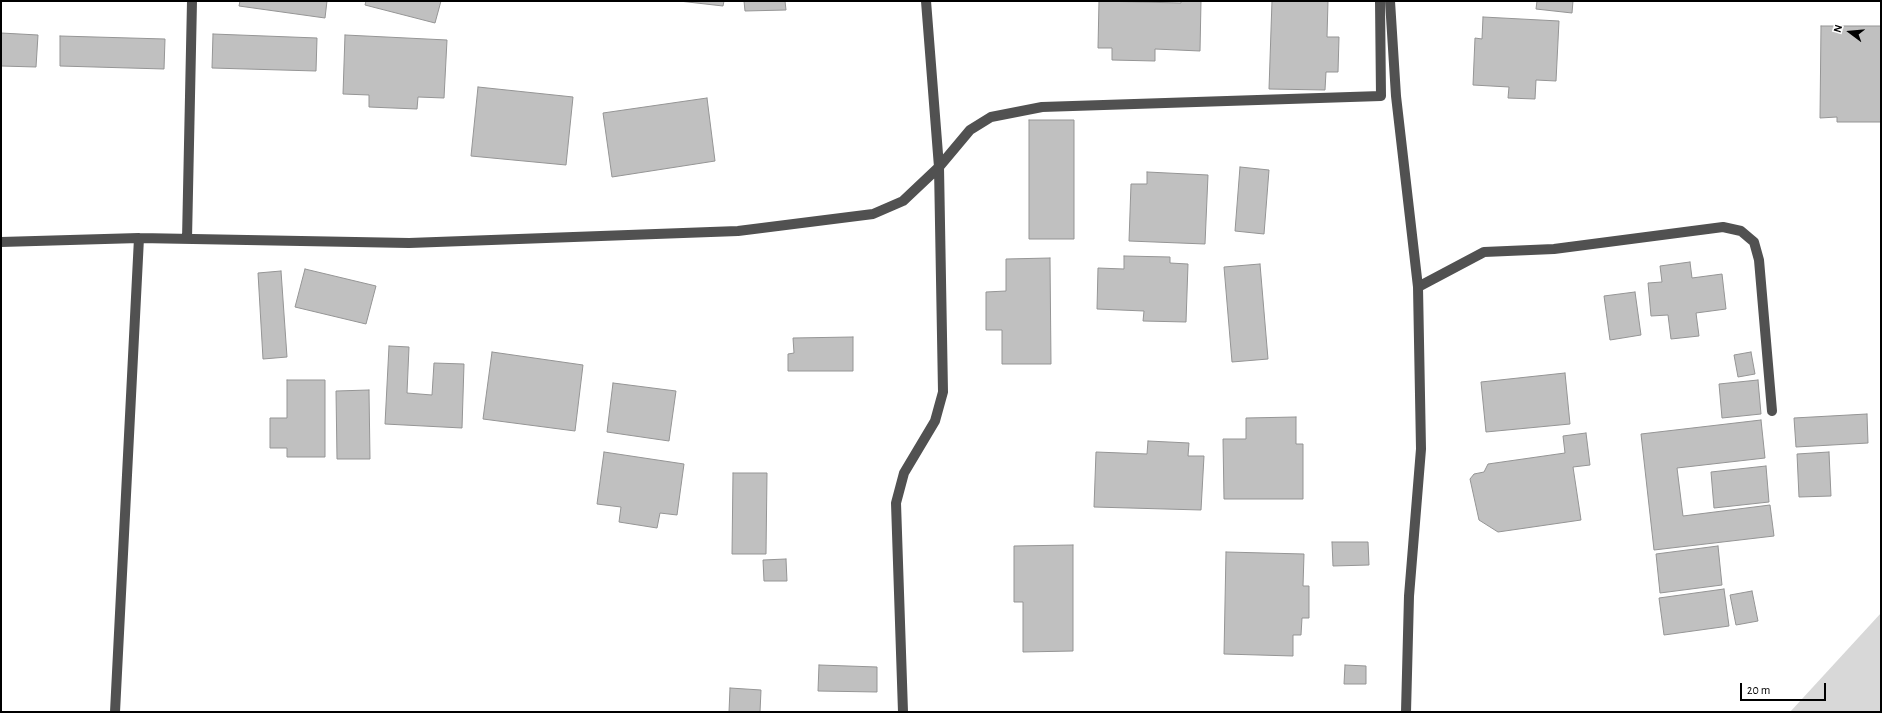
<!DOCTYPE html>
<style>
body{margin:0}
#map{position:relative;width:1882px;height:713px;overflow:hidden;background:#fff;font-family:"Alegreya Sans",sans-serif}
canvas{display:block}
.frame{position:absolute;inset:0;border:2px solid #000;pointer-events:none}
.north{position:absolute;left:1830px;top:12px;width:40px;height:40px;-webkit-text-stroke:3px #fff;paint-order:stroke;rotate:286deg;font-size:11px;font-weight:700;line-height:16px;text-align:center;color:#000}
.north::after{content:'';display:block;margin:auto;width:14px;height:18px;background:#000;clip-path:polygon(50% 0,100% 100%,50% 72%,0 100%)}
.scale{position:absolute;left:1740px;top:683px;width:86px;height:18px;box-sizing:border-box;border:2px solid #000;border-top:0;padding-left:5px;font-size:12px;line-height:14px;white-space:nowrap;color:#000;-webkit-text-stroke:3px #fff;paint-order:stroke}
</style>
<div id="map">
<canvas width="1882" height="713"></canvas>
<div class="frame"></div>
<div class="north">N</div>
<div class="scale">20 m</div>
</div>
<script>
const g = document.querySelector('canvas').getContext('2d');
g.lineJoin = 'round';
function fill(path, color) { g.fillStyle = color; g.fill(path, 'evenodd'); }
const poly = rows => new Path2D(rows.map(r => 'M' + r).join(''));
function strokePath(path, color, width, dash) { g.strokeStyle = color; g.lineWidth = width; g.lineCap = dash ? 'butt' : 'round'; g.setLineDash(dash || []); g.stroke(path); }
fill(poly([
 [1881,613,1881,712,1790,712]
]), '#d8d8d8');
const building = poly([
 [240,1,327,1,325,18,239,6,240,1],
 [366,1,441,1,435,23,365,5,366,1],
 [679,1,724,1,723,6,679,1],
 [744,1,785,1,786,10,745,11,744,1],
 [1099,1,1181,3,1181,1,1201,1,1200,51,1155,49,1155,61,1112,60,1112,48,1098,48,1099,1],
 [1272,1,1328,1,1327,37,1339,37,1338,72,1326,72,1325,90,1269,89,1272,1],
 [1537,1,1573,1,1572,13,1536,9,1537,1],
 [1483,17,1559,21,1556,81,1536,80,1535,99,1508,98,1509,87,1473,85,1475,38,1482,39,1483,17],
 [1821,26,1881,26,1881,122,1837,122,1837,117,1820,118,1821,26],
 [1,33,38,35,36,67,1,66,1,33],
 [213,34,317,38,316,71,212,68,213,34],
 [345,35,447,40,444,98,418,97,417,109,369,107,369,95,343,94,345,35],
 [60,36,165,39,164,69,60,66,60,36],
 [478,87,573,97,566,165,471,156,478,87],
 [707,98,715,161,612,177,603,113,707,98],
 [1029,120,1074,120,1074,239,1029,239,1029,120],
 [1240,167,1269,170,1264,234,1235,231,1240,167],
 [1147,172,1208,175,1205,244,1129,241,1131,184,1147,184,1147,172],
 [1124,256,1170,257,1170,263,1188,264,1186,322,1143,321,1144,311,1097,309,1098,268,1124,269,1124,256],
 [1050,258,1051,364,1002,364,1002,330,986,330,986,292,1006,291,1006,259,1050,258],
 [1690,262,1692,278,1722,274,1726,309,1696,313,1699,336,1671,339,1668,315,1651,316,1648,283,1662,282,1660,266,1690,262],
 [1260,264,1268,359,1232,362,1224,267,1260,264],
 [305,269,376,286,366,324,295,307,305,269],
 [281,271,287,357,263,359,258,273,281,271],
 [1635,292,1641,335,1610,340,1604,296,1635,292],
 [853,337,853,371,788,371,788,354,794,353,793,338,853,337],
 [389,346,409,347,407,393,432,395,434,363,464,364,462,428,385,424,389,346],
 [492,352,583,365,575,431,483,419,492,352],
 [1751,352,1755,374,1738,377,1734,355,1751,352],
 [1565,373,1570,424,1486,432,1481,382,1565,373],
 [287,380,325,380,325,457,287,457,287,448,270,448,270,418,287,418,287,380],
 [1758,380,1761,414,1722,418,1719,384,1758,380],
 [613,383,676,391,669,441,607,432,613,383],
 [369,390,370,459,337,459,336,391,369,390],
 [1867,414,1868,443,1796,447,1794,418,1867,414],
 [1296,417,1296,444,1303,444,1303,499,1224,499,1223,439,1246,439,1246,418,1296,417],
 [1761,420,1765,458,1677,468,1683,516,1770,505,1774,536,1654,550,1641,434,1761,420],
 [1586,433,1590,465,1573,467,1581,520,1498,532,1479,520,1470,479,1474,474,1484,472,1488,464,1565,453,1563,436,1586,433],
 [1148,441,1189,443,1188,456,1204,456,1201,510,1094,507,1096,452,1147,454,1148,441],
 [604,452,684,464,677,515,660,513,657,528,619,522,621,507,597,504,604,452],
 [1829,452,1831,496,1799,497,1797,454,1829,452],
 [1766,466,1769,502,1714,508,1711,472,1766,466],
 [733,473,767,473,766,554,732,554,733,473],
 [1332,542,1368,542,1369,565,1333,566,1332,542],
 [1073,545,1073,651,1023,652,1023,602,1014,602,1014,546,1073,545],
 [1718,546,1722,585,1660,593,1656,554,1718,546],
 [1226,552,1304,554,1303,586,1309,586,1309,618,1302,618,1301,635,1293,635,1293,656,1224,654,1226,552],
 [786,559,787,581,764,581,763,560,786,559],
 [1724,589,1729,626,1664,635,1659,598,1724,589],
 [1752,591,1758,621,1736,625,1730,595,1752,591],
 [819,665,877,667,877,692,818,691,819,665],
 [1345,665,1366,666,1366,684,1344,684,1345,665],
 [730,688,761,690,760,712,729,712,730,688]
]);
fill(building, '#c0c0c0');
strokePath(building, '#959595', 1);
strokePath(poly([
 [1390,1,1396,96,1418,287,1421,449,1409,596,1406,712],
 [187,239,192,1],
 [1,242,139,238,409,243,738,231,873,214,903,201,939,167,970,130,991,117,1042,107,1381,96,1380,1],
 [1418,287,1484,252,1554,249,1723,227,1741,231,1754,242,1759,260,1772,411],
 [115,712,139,238],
 [903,712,896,503,904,473,935,421,943,392,939,167,926,1]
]), '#515151', 10);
</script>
